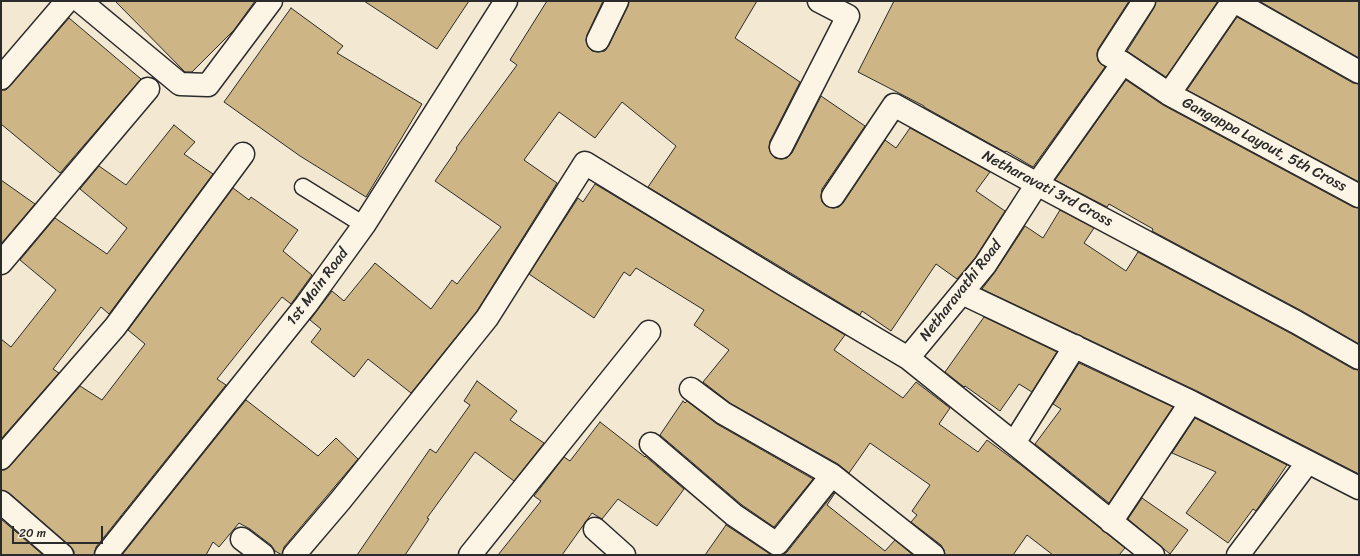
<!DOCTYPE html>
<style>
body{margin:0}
#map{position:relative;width:1360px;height:556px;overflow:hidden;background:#f3e8d2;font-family:Sriracha,sans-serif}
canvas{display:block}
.frame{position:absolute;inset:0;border:2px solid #2b2b2b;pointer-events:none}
.scale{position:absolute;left:12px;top:526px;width:91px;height:18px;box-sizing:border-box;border:2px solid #2b2b2b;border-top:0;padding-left:5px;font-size:12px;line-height:14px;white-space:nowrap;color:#2b2b2b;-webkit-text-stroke:3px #fcf5e5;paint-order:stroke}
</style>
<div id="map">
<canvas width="1360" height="556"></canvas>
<div class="frame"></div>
<div class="scale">20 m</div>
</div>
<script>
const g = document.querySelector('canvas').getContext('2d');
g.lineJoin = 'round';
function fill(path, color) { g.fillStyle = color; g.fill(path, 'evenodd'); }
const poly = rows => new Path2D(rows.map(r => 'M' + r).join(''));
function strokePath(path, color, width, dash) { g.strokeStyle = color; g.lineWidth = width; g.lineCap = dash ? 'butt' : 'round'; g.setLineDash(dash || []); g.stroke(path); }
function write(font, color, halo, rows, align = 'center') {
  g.font = font + ' Sriracha,sans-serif'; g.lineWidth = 3.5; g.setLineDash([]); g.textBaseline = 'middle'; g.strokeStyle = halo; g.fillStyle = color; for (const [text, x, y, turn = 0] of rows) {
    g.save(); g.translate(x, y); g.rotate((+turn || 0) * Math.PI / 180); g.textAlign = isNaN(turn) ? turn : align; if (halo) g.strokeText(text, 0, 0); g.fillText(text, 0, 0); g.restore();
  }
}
const building = poly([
 [115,1,255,1,234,30,192,72,185,72,115,1],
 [364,1,469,1,437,49,364,1],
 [547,1,603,1,587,35,586,40,588,47,592,51,598,52,605,51,609,45,628,6,629,1,757,1,735,38,800,82,770,141,769,148,771,154,775,158,781,159,787,158,792,153,821,96,865,126,822,189,821,196,822,202,826,206,833,208,839,207,843,203,885,140,896,148,910,128,990,172,976,191,1005,211,975,258,957,279,936,264,891,331,862,311,860,315,648,187,676,146,622,102,595,138,559,112,524,160,557,183,477,311,411,393,368,359,354,377,311,342,321,329,310,320,332,291,344,301,375,263,431,309,452,280,457,284,501,227,435,181,457,149,456,148,517,65,510,60,547,1],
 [894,1,1129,1,1098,49,1097,54,1098,61,1105,67,1033,167,1006,151,1005,152,924,107,924,106,858,72,894,1],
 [1156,1,1218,1,1166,77,1127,51,1154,8,1156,1],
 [1259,1,1359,1,1359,58,1259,1],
 [291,8,343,46,337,53,422,104,366,197,300,156,224,102,291,8],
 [1237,17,1353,83,1359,84,1359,182,1187,90,1237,17],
 [69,18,141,79,60,173,1,124,1,90,6,90,10,86,69,18],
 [1126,80,1163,105,1353,207,1359,208,1359,344,1302,311,1152,231,1153,229,1109,204,1107,207,1055,180,1126,80],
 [174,125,195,142,184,154,213,174,109,314,101,307,53,369,59,373,1,439,1,339,11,347,56,290,20,260,55,218,107,254,127,228,80,189,99,166,126,185,174,125],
 [1,180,35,204,1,244,1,180],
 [595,184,845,335,834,350,903,398,916,382,950,408,939,424,978,452,987,440,1021,465,1125,548,1119,555,1053,555,1027,535,1013,555,945,555,944,550,941,545,911,522,917,515,912,511,930,485,870,443,849,473,838,464,730,403,703,382,729,350,694,325,704,310,636,268,630,276,624,272,594,318,529,274,578,198,583,202,595,184],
 [233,188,249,200,251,197,298,230,283,251,312,275,291,304,282,297,217,379,226,385,96,547,94,555,74,555,74,551,70,546,9,493,1,490,1,470,5,470,10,466,80,386,102,400,145,344,128,330,233,188],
 [1060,210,1094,228,1084,243,1126,271,1138,252,1290,333,1353,369,1359,370,1359,474,1197,391,982,289,995,272,1025,226,1043,238,1060,210],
 [984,317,1057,352,1032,392,1019,384,1000,411,965,386,964,387,945,372,984,317],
 [1079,363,1173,407,1109,503,1035,444,1061,409,1053,404,1079,363],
 [477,381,517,411,510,420,544,443,514,481,475,452,427,518,429,519,405,555,357,555,430,449,436,453,470,405,464,401,477,381],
 [246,400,318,456,336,438,358,459,284,547,282,555,275,551,271,545,250,529,239,523,219,547,213,542,206,555,122,555,246,400],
 [683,401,685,403,687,401,717,424,813,479,774,527,742,505,660,435,683,401],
 [1195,418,1287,465,1256,511,1253,509,1228,543,1186,513,1216,472,1172,453,1195,418],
 [600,422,645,457,645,456,684,489,657,526,618,499,602,519,592,513,562,555,498,555,541,501,534,496,564,457,570,461,600,422],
 [834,493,835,493,827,505,885,551,895,540,913,555,783,555,787,552,834,493],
 [1142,498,1188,530,1170,554,1128,519,1142,498],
 [1,519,43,555,1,555,1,519],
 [726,525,770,554,772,555,705,555,726,525]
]);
fill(building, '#cdb585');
strokePath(building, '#2b2b2b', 1);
const service = poly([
 [303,187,364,225]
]);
const minor = poly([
 [80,1,180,84,208,85,271,1],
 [1234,1,1359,72],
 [598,40,617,1],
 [1123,63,1109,55,1144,1],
 [1,78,67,1],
 [1169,94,1359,196],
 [781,147,848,16,819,1],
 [833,196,894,105,1037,184,1296,322,1359,358],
 [1,263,148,89],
 [962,293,1191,402,1359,488],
 [691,389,723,413,832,475,933,555],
 [1014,443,1075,346],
 [651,444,734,515,777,544,832,475],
 [1,458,115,327,243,154],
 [1,502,62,555],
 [1111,522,1191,402],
 [595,529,624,555],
 [242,539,263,555],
 [106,555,306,305,364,225,506,1],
 [294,555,340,501,487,318,585,163,785,285,908,358],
 [470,555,649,332],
 [1153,555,908,358,985,265,1037,184,1123,63,1169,94,1233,1],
 [1238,555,1308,462]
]);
strokePath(service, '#2b2b2b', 19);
strokePath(minor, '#2b2b2b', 25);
strokePath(service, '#fcf5e5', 16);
strokePath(minor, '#fcf5e5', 22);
write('15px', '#2b2b2b', '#fcf5e5', [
 ["Gangappa Layout, 5th Cross",1264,145,28],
 ["Netharavati 3rd Cross",1047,189,28],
 ["1st Main Road",318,287,-53],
 ["Netharavathi Road",961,291,-52]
]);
</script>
